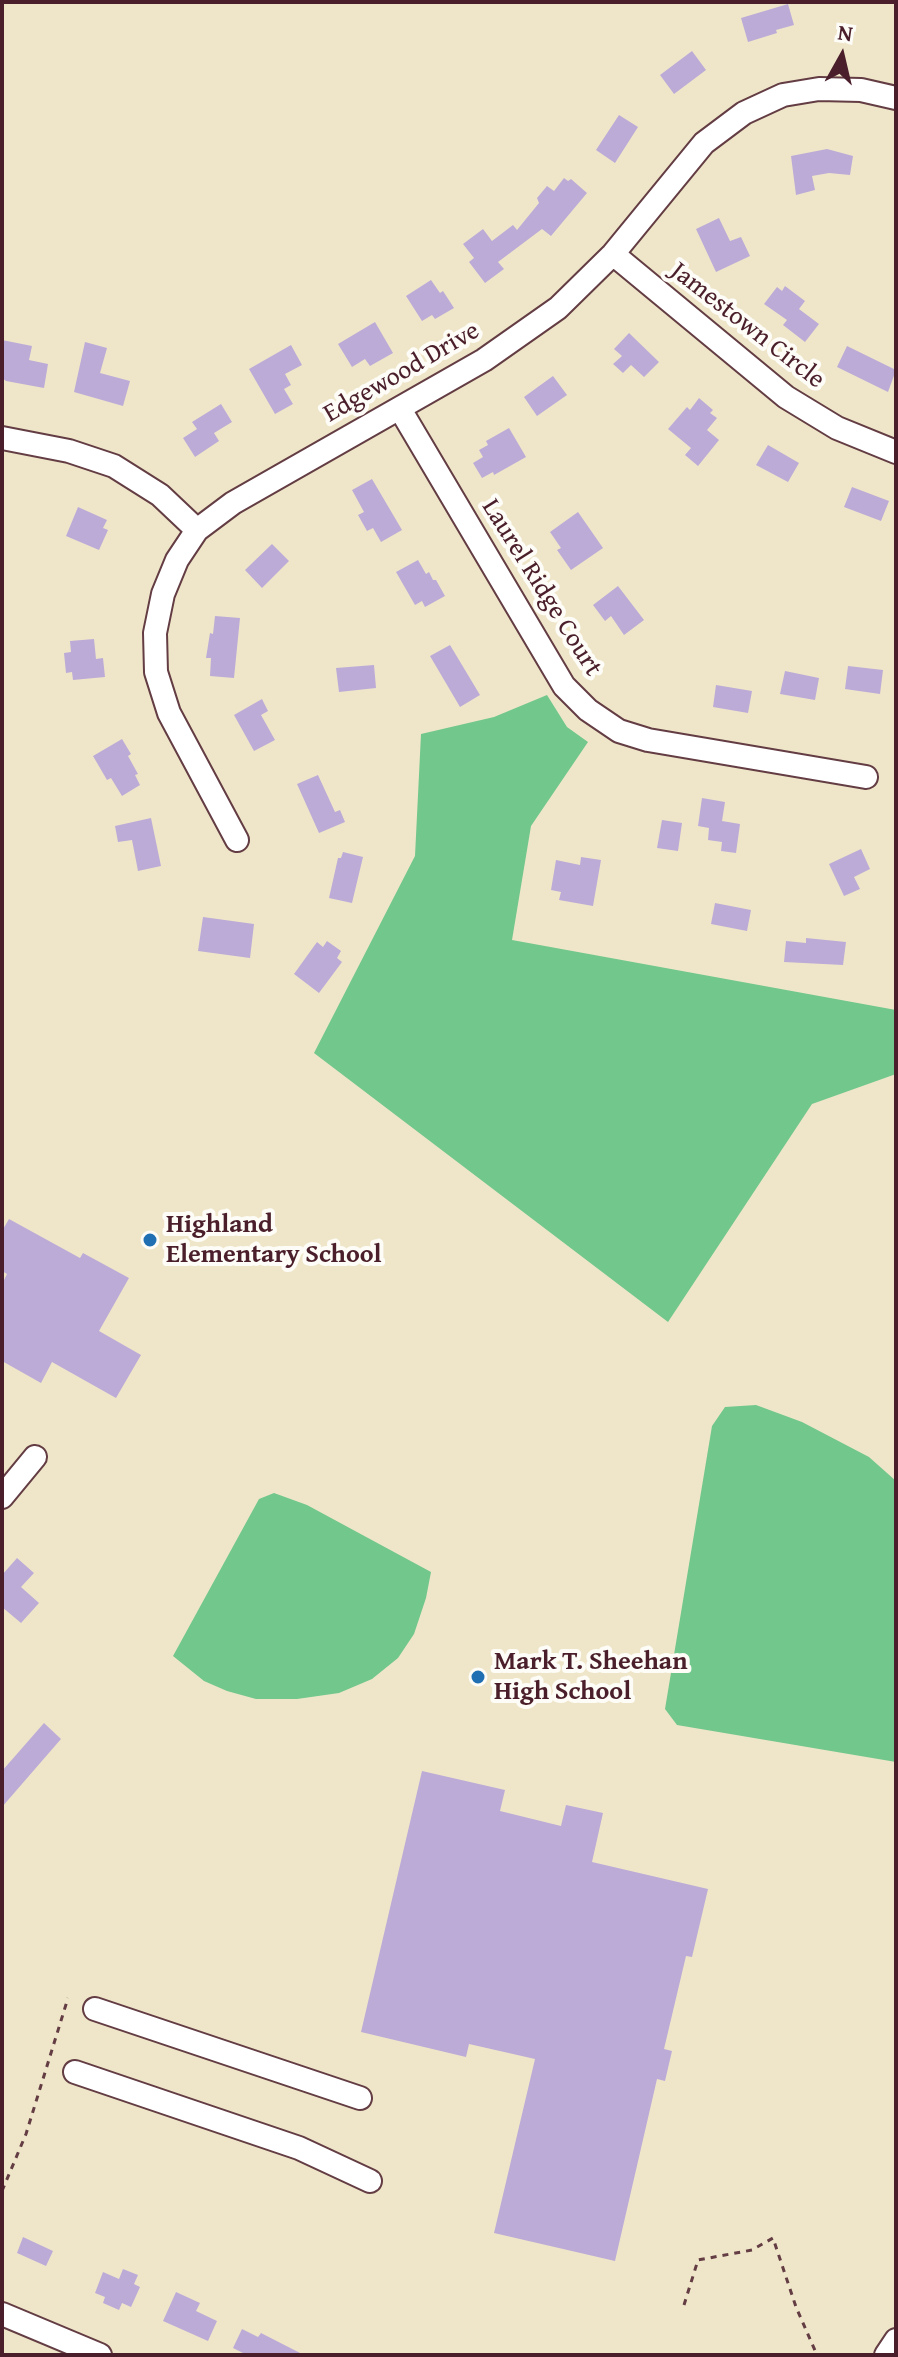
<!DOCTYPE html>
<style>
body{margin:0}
#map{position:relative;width:898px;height:2357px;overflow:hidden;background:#efe6c9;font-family:"Gentium Book Plus",serif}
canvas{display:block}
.frame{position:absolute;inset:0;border:4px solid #4a1f2b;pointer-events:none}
.north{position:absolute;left:802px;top:16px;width:80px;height:80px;-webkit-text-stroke:6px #fdfcf7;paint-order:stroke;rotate:8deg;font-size:22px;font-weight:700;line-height:32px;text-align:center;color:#4a1f2b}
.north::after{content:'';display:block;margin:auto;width:28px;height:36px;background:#4a1f2b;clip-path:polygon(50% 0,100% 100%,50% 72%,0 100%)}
</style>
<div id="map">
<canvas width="898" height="2357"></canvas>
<div class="frame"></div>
<div class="north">N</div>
</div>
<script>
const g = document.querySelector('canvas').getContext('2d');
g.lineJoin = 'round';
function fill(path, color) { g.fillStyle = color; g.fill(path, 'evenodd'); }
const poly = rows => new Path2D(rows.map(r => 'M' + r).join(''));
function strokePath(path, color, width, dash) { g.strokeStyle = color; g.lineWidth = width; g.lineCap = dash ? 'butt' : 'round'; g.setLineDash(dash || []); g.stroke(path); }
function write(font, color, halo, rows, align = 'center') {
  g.font = font + ' "Gentium Book Plus",serif'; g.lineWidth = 8; g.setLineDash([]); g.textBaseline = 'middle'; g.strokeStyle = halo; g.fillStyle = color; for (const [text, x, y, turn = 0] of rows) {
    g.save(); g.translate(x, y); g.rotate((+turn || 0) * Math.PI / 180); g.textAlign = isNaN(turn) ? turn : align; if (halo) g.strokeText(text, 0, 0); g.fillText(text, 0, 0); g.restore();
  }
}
fill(poly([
 [547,695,567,727,588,742,531,826,512,940,896,1010,896,1074,812,1104,668,1322,314,1053,415,856,421,734,494,717],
 [756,1405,802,1422,869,1457,896,1481,896,1762,677,1725,665,1709,712,1426,725,1407],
 [274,1493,307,1505,431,1572,426,1598,414,1634,398,1658,372,1679,339,1693,297,1699,256,1699,227,1691,204,1681,173,1656,259,1499]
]), '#71c78c');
fill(poly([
 [788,4,794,25,776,30,777,33,748,42,741,18],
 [692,51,706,70,674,94,660,75],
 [619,115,638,127,615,163,596,150],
 [827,149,853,156,850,175,829,173,812,176,815,190,796,195,791,156],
 [564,178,568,181,571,179,587,193,551,236,542,229,498,262,504,269,485,283,469,262,474,258,463,244,483,229,492,241,513,225,517,230,539,203,537,198,547,186,554,191],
 [719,218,730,241,741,237,750,256,716,272,696,229],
 [431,280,440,293,443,291,454,308,435,319,432,315,422,321,406,296],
 [785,286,805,301,799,309,819,324,805,342,783,325,787,320,764,304,777,287,782,291],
 [375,322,393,353,370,366,365,359,352,367,338,344],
 [629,333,659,362,644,377,631,365,623,373,613,364,622,356,614,349],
 [2,340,32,346,29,360,48,364,44,388,6,381,2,378],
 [85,342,107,348,100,373,130,381,123,406,74,392],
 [291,345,302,365,285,374,291,385,284,389,293,404,275,414,249,369],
 [847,346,896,370,888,392,837,367],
 [553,376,567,395,537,416,524,397],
 [699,398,713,410,710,413,717,418,707,430,719,440,698,466,685,455,691,448,668,429,687,407,690,410],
 [221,404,232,422,214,433,219,441,195,457,183,438,197,429,192,422],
 [509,428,526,457,494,475,493,472,482,478,473,463,483,457,479,450,488,445,486,441],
 [768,445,799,463,788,482,756,465],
 [372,479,402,530,381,542,373,528,367,531,358,515,364,512,352,490],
 [852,487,889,501,881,521,844,507],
 [78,507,107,520,103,528,108,530,99,550,66,536],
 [578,512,603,548,571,570,557,550,561,548,550,532],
 [272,544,289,561,262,588,245,570],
 [418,560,426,574,429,572,433,580,436,580,445,596,425,607,422,601,415,605,396,572],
 [618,586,644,620,624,635,611,616,605,621,593,605],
 [215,616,240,618,234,678,210,676,211,658,206,658,210,633,213,634],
 [94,639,96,659,103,658,105,677,73,680,72,672,66,673,64,653,71,652,70,641],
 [450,645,480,695,460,707,430,656],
 [374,665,376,688,339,692,336,668],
 [848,666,883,670,880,694,845,689],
 [785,671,819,678,815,700,780,694],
 [716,685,752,691,748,713,713,707],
 [262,699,268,711,261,715,275,740,254,751,234,715],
 [122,739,131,754,128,756,138,774,135,775,140,785,122,796,111,778,107,780,93,756],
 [318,775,335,812,340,810,345,822,319,833,297,784],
 [702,798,725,802,722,821,740,824,736,853,721,851,722,842,708,840,709,828,698,826],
 [151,818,161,866,138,871,132,840,118,842,115,826],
 [662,820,682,823,678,851,657,848],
 [861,849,870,869,854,877,860,889,844,896,829,864],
 [343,852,363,857,352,903,329,898,338,858,341,858],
 [581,857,601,860,593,906,559,900,561,892,551,890,556,860,580,865],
 [715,903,751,910,747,931,711,924],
 [203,917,254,924,250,958,198,951],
 [806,938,846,942,843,965,784,962,786,941,806,943],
 [327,941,341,951,337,958,342,962,319,993,294,974,317,942,323,947],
 [9,1219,80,1258,83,1253,129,1278,99,1331,141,1355,116,1398,52,1362,41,1383,2,1361,2,1284,7,1274,2,1271,2,1231],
 [17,1558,34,1573,21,1587,39,1603,21,1623,2,1607,2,1575],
 [44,1723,61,1739,2,1807,2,1771],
 [422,1771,505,1790,500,1811,561,1826,566,1805,603,1813,592,1862,708,1889,692,1957,686,1956,664,2049,672,2051,665,2081,657,2079,615,2261,494,2233,535,2059,469,2044,466,2057,361,2032],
 [23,2237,53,2251,46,2266,17,2253],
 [123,2269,138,2275,134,2284,140,2287,131,2307,122,2303,119,2310,103,2303,105,2297,95,2293,103,2272,119,2279],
 [176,2292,200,2303,196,2311,217,2321,208,2341,163,2321],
 [242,2329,258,2337,261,2333,304,2355,247,2355,233,2348]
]), '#bdabd7');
const minor = poly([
 [613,254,786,397,837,428,896,452],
 [400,409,564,686,588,710,619,731,648,740,866,777],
 [2,438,69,451,114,466,160,495,197,530],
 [237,840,169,713,156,672,155,633,163,594,177,560,197,530,233,503,484,360,558,308,613,254,704,143,744,113,783,95,819,89,861,90,896,98],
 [2,1497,35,1457],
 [95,2009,360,2098],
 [75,2072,299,2148,370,2181],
 [2,2314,100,2355],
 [886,2355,896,2340]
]);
strokePath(minor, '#633d43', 26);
strokePath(poly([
 [2,2191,26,2134,68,1998],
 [684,2305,698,2260,752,2250,773,2238,796,2307,817,2355]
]), '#633d43', 3, [6, 6]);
strokePath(minor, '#fff', 22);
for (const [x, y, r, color] of [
 [150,1240,8,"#1f6fb2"],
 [478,1677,8,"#1f6fb2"]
]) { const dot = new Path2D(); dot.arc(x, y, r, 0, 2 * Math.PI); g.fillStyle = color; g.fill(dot); strokePath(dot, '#fdfcf7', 3); }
write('26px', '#4a1f2b', '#fdfcf7', [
 ["Jamestown Circle",747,326,38],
 ["Edgewood Drive",402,373,-30],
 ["Laurel Ridge Court",541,588,58]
]);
write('bold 26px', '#4a1f2b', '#fdfcf7', [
 ["Highland",166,1225],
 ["Elementary School",166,1255],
 ["Mark T. Sheehan",494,1662],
 ["High School",494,1692]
], 'left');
</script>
